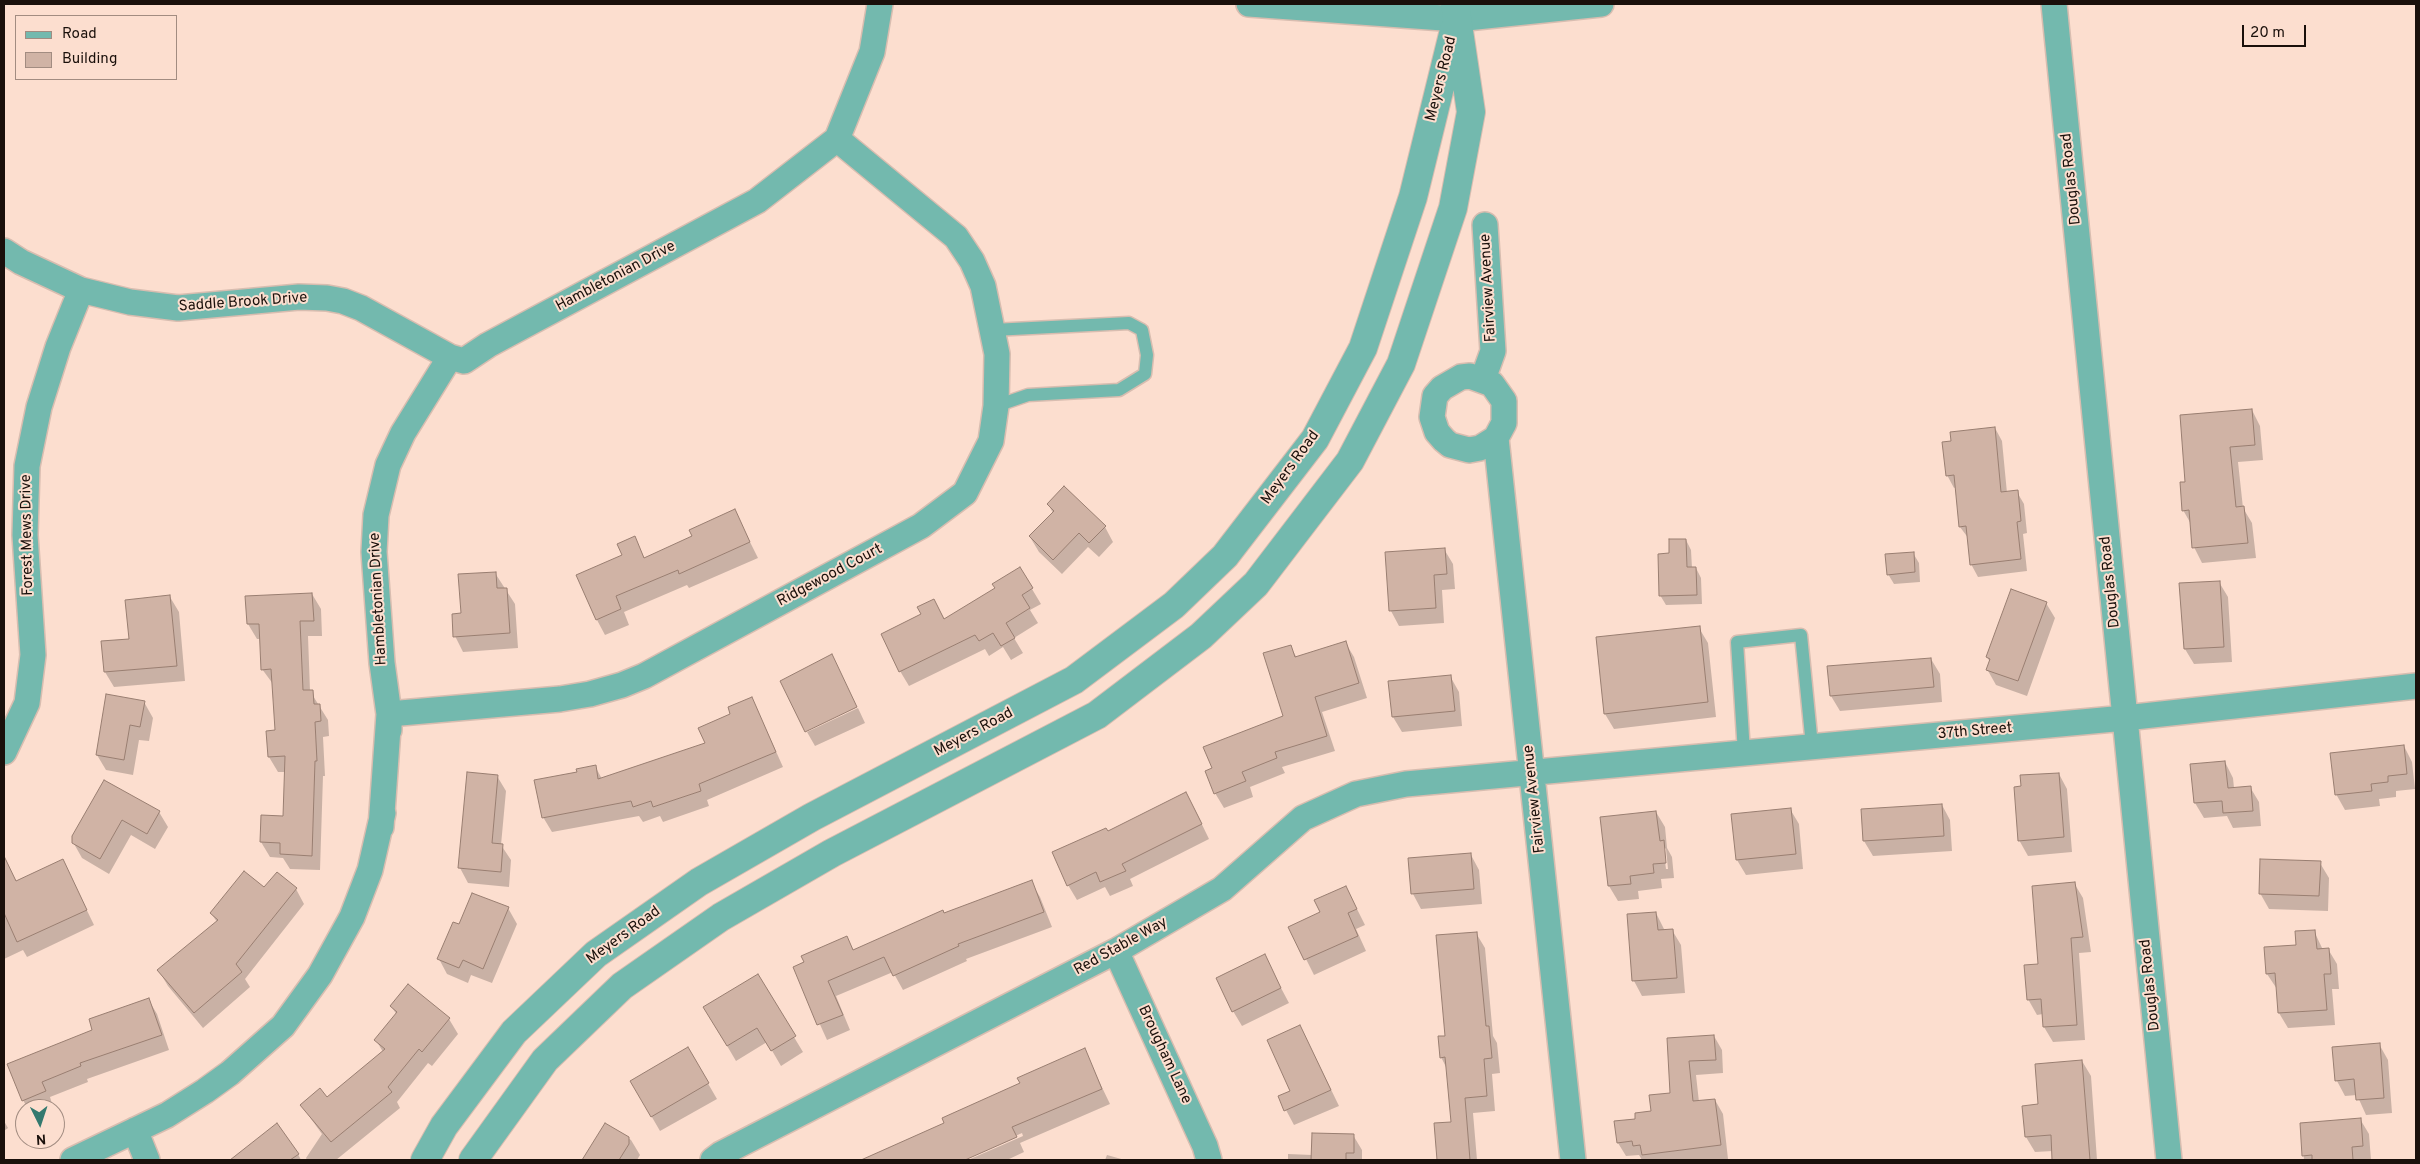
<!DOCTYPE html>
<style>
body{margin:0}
#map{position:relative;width:2420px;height:1164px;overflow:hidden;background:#fcdecf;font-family:Overpass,sans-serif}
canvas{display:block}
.frame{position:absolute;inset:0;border:5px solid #1a100b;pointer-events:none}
.legend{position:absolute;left:15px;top:15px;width:162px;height:65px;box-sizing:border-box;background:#fcdecf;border:1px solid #a28c81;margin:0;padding:6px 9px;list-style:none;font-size:15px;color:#1a100b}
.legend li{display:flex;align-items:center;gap:10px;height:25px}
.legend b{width:25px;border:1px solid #a28c81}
.north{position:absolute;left:15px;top:1099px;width:50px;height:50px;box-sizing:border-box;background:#fcdecf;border:1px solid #a28c81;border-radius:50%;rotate:176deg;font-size:14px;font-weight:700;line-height:20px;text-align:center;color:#1a100b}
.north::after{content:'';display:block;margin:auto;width:18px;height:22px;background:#33796f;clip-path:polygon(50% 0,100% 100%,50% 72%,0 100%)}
.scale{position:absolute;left:2242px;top:25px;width:64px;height:22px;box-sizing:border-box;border:2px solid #1a100b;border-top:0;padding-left:6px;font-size:15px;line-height:18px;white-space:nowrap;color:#1a100b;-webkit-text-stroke:4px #fcdecf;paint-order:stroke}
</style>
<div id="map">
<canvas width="2420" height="1164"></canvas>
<div class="frame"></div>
<ul class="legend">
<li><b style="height:6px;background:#73b9ae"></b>Road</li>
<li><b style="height:14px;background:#d0b3a5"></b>Building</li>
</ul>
<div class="north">N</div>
<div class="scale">20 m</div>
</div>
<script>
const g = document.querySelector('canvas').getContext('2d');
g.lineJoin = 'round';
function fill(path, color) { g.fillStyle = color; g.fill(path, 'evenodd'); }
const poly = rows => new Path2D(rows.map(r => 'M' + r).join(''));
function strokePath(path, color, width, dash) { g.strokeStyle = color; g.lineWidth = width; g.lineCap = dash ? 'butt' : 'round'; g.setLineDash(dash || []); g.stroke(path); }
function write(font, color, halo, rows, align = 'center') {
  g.font = font + ' Overpass,sans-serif'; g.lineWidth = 4; g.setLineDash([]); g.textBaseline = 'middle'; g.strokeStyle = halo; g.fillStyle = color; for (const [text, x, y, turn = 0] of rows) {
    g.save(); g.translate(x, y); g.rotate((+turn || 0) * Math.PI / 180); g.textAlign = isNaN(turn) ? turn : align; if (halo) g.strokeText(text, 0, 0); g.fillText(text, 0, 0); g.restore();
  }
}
fill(poly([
 [2252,410,2260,426,2263,460,2238,462,2243,508,2252,523,2256,558,2202,563,2194,547,2191,524,2183,510,2186,483],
 [1995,428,2002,441,2007,493,2017,492,2024,504,2027,533,2023,534,2027,571,1978,577,1971,564,1969,539,1960,527,1956,487,1954,488,1947,475,1952,442],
 [1048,504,1105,527,1113,542,1099,557,1088,547,1062,574,1039,552,1030,537,1053,513],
 [734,510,758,558,689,588,687,585,624,612,629,625,605,635,597,620,634,538,645,559,694,537],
 [1686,540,1691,550,1692,568,1696,568,1701,578,1702,604,1666,605,1660,595,1670,554],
 [1444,549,1453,564,1455,589,1442,590,1444,623,1399,626,1391,611,1386,553],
 [1913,553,1919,563,1920,582,1894,584,1888,574],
 [1020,569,1041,604,1030,610,1038,623,1014,638,1023,653,1011,660,1003,647,989,656,985,649,909,686,900,671,922,615,934,600,945,620,997,589],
 [495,573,515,604,518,648,463,652,455,636,462,614],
 [2219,582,2228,597,2232,662,2194,664,2185,649],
 [312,594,321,609,322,636,308,636,310,691,328,720,329,736,323,737,325,776,323,776,320,870,290,869,283,858,270,857,261,842,284,817,286,772,278,772,269,757,267,732,276,731,273,684,262,669,261,639,257,639,248,624,246,597],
 [170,597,179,612,185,681,114,687,105,672],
 [2046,603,2055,618,2027,696,1996,685,1987,669,1990,662,1987,657],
 [1699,628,1708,643,1716,717,1614,729,1605,714,1597,638],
 [1345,642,1354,657,1367,698,1322,712,1335,751,1282,767,1285,773,1250,787,1253,797,1224,808,1215,793,1213,769,1285,717,1290,646,1297,658],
 [1931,659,1940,674,1942,702,1840,711,1831,696],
 [1450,676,1459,692,1462,726,1402,732,1393,717,1389,682],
 [752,698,783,767,707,800,709,806,663,822,660,816,643,822,639,816,552,832,543,817,579,773,595,766,602,779,707,744,732,715],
 [144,702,153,718,149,741,139,740,133,775,106,770,97,755],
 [858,708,865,723,815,746,807,732],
 [2404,746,2412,762,2415,789,2396,791,2396,797,2379,799,2380,806,2345,810,2336,794],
 [2225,762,2233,778,2234,788,2250,787,2259,802,2261,826,2233,828,2227,816,2204,818,2195,803,2192,765],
 [2059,774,2067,789,2072,852,2028,856,2019,840],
 [497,776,506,791,501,845,511,860,509,887,468,883,460,868],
 [105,782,159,812,168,827,155,849,131,835,109,874,82,858,73,842],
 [1942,805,1950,820,1952,851,1873,856,1864,841,1862,810],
 [1194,808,1209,839,1130,879,1133,886,1110,896,1105,887,1077,900,1068,885,1107,832],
 [1790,809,1799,824,1803,869,1746,875,1737,860,1732,816],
 [1656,812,1665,827,1667,848,1672,857,1674,878,1661,879,1662,888,1638,891,1639,899,1618,901,1609,886,1602,818],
 [1663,846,1666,849,1668,869,1666,869],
 [1471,855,1479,870,1482,904,1421,909,1413,894],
 [63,861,94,925,27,957,23,950,4,959,4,865,6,864,17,882],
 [2320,863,2329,878,2328,911,2269,909,2260,893],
 [1031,882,1040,897,1052,927,966,959,967,961,903,990,893,972,836,996,850,1030,827,1040,794,967,847,938,854,951],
 [2074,883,2083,898,2091,952,2079,953,2085,1040,2053,1042,2044,1027,2043,1014,2037,1015,2028,999,2040,965],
 [1346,887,1365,925,1356,929,1366,951,1314,975,1290,927,1322,913],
 [264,889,296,889,304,904,245,979,250,987,203,1028,168,986,159,971,217,922,211,913],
 [508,908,517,924,492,983,471,975,468,983,447,974,439,959,460,926],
 [1656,913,1665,931,1672,930,1681,945,1685,993,1642,996,1634,981],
 [2314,931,2323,950,2328,949,2337,964,2339,989,2332,989,2335,1025,2288,1028,2279,1013,2277,989,2267,974],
 [1476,933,1485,948,1493,1036,1497,1043,1500,1073,1492,1074,1495,1111,1473,1113,1477,1160,1438,1160,1435,1125,1453,1123,1447,1069,1441,1057],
 [1264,956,1289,1003,1242,1026,1233,1011],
 [757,976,803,1052,781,1066,767,1042,736,1061,713,1022],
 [148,999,157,1014,169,1050,87,1079,88,1082,50,1097,53,1107,47,1109,28,1109,23,1100,94,1031],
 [391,1006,449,1019,458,1034,432,1066,428,1063,397,1102,400,1108,336,1160,307,1160,306,1158,322,1134,301,1105,327,1099,383,1052,376,1040,397,1015],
 [1714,1036,1722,1050,1723,1073,1696,1075,1699,1102,1715,1100,1723,1114,1728,1159,1646,1160,1642,1160,1639,1155,1626,1156,1618,1143,1637,1120,1652,1112,1672,1094,1668,1039],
 [1308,1042,1339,1106,1294,1125,1286,1110],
 [2379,1044,2388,1060,2392,1113,2366,1115,2357,1095,2345,1096,2337,1081],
 [688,1049,717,1099,660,1131,631,1081],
 [1084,1050,1110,1104,1020,1143,1024,1152,1007,1160,968,1160,1023,1136,1022,1133,962,1160,862,1160,946,1124],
 [2082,1061,2091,1076,2097,1160,2054,1160,2053,1151,2035,1152,2026,1137,2023,1107,2039,1105],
 [2360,1119,2369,1134,2371,1160,2304,1160,2301,1125],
 [4,1121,8,1128,4,1131],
 [606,1124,631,1140,640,1155,637,1160,584,1160],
 [1353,1135,1362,1150,1362,1160,1288,1160,1288,1154,1312,1155],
 [260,1140,298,1154,301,1160,232,1160],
 [1107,1155,1125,1160,1105,1160]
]), '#0003');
const building = poly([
 [2252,409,2255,445,2230,447,2236,507,2244,506,2248,543,2192,548,2189,510,2182,511,2180,482,2185,482,2180,415,2252,409],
 [1995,427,2001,492,2018,490,2021,521,2017,522,2021,559,1970,565,1966,526,1959,527,1954,475,1946,476,1942,442,1951,441,1950,432,1995,427],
 [1064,486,1106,526,1089,543,1079,533,1053,560,1029,536,1054,511,1047,504,1064,486],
 [735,509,750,542,679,574,678,570,616,596,621,609,596,620,576,575,622,555,617,544,635,536,644,558,692,536,689,530,735,509],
 [1669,539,1686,539,1687,567,1696,567,1697,595,1659,596,1658,554,1669,553,1669,539],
 [1445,548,1447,574,1434,575,1436,608,1389,611,1385,552,1445,548],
 [1914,552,1915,572,1887,575,1885,554,1914,552],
 [1020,567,1033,588,1022,595,1030,608,1006,623,1015,638,1001,646,993,633,979,641,975,635,899,672,881,634,921,614,917,607,934,599,944,619,995,588,992,584,1020,567],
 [496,572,497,588,507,588,510,633,453,637,452,614,461,613,458,574,496,572],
 [2220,581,2224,647,2184,649,2179,583,2220,581],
 [2011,589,2047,602,2018,681,1986,670,1990,659,1986,657,2011,589],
 [312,593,314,621,300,621,303,690,313,690,314,704,320,704,321,721,315,722,317,761,315,761,312,856,280,854,280,843,260,842,261,815,283,816,285,756,268,757,266,731,275,730,271,669,261,670,259,624,247,624,245,596,312,593],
 [170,595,177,666,104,672,101,641,129,639,125,600,170,595],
 [1700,626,1708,702,1604,714,1596,637,1700,626],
 [1346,641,1359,683,1315,697,1327,736,1275,752,1277,758,1242,772,1246,781,1214,794,1205,771,1212,768,1203,747,1283,716,1263,653,1291,645,1295,657,1346,641],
 [832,654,857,707,805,732,780,681,832,654],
 [1931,658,1934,687,1830,696,1827,666,1931,658],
 [1451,675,1455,711,1392,717,1388,681,1451,675],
 [106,694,145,701,140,727,130,725,124,760,96,755,106,694],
 [752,697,776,752,699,784,701,791,653,807,651,801,633,807,631,801,542,818,534,780,577,772,576,769,596,765,598,779,705,743,698,728,730,714,728,707,752,697],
 [2404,745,2407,774,2388,776,2388,782,2371,784,2372,791,2335,795,2330,753,2404,745],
 [2225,761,2228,788,2251,786,2253,811,2223,813,2222,801,2194,803,2190,764,2225,761],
 [467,772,498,775,492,843,503,844,501,872,458,868,467,772],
 [2059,773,2064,837,2018,841,2014,787,2021,786,2020,775,2059,773],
 [104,780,160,811,147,834,122,820,100,859,72,843,72,836,104,780],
 [1186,792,1202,824,1122,864,1126,871,1100,882,1096,872,1067,886,1052,852,1106,828,1108,831,1186,792],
 [1942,804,1944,836,1863,841,1861,809,1942,804],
 [1791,808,1796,854,1736,860,1731,814,1791,808],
 [1656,811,1660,841,1664,840,1666,863,1653,864,1654,873,1630,876,1631,884,1608,886,1600,817,1656,811],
 [1471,853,1474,889,1411,894,1408,858,1471,853],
 [4,856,16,881,63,859,87,910,17,942,4,913,4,856],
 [2260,859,2321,861,2319,896,2259,894,2260,859],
 [244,871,264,887,277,872,297,888,236,964,242,972,194,1013,157,970,218,920,210,913,244,871],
 [1032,880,1044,912,958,944,959,946,893,976,884,957,828,981,843,1015,817,1025,793,967,804,962,801,956,847,936,853,950,943,910,944,913,1032,880],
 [2075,882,2083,937,2071,938,2077,1025,2043,1027,2041,999,2027,1000,2024,965,2038,964,2032,886,2075,882],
 [1346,886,1357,909,1348,913,1358,936,1304,960,1288,927,1320,912,1314,900,1346,886],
 [472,893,509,907,483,969,463,960,459,968,437,959,453,922,459,924,472,893],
 [1656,912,1658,930,1673,929,1677,978,1632,981,1627,914,1656,912],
 [2315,930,2317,949,2329,948,2331,974,2324,974,2327,1010,2278,1013,2275,973,2266,974,2264,947,2296,945,2295,931,2315,930],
 [1477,932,1486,1026,1489,1026,1492,1058,1484,1059,1487,1096,1465,1098,1470,1160,1437,1160,1434,1123,1451,1122,1445,1057,1440,1058,1438,1036,1445,1036,1436,935,1477,932],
 [1265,954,1281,988,1232,1012,1216,978,1265,954],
 [758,974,796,1036,771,1051,757,1028,727,1046,703,1007,758,974],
 [408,984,450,1018,422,1052,419,1049,388,1087,392,1092,331,1142,300,1105,320,1088,327,1097,385,1049,374,1040,397,1012,390,1006,408,984],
 [149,998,162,1035,80,1063,81,1066,42,1082,46,1091,22,1101,7,1064,92,1030,89,1019,149,998],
 [1300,1025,1331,1090,1284,1111,1278,1096,1290,1091,1267,1040,1300,1025],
 [1714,1035,1716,1060,1689,1061,1693,1101,1715,1099,1721,1145,1642,1155,1640,1145,1633,1146,1632,1141,1617,1143,1614,1121,1635,1119,1635,1113,1651,1111,1649,1095,1670,1093,1667,1038,1714,1035],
 [2380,1043,2384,1098,2356,1100,2354,1079,2335,1081,2332,1047,2380,1043],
 [688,1047,709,1083,651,1117,630,1081,688,1047],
 [1085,1048,1102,1089,1012,1127,1017,1137,965,1160,861,1160,944,1123,942,1118,1020,1083,1017,1078,1085,1048],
 [2082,1060,2090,1160,2052,1160,2051,1135,2025,1137,2022,1106,2038,1104,2035,1064,2082,1060],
 [2361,1118,2363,1146,2352,1147,2353,1160,2312,1160,2312,1155,2302,1156,2300,1123,2361,1118],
 [277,1123,299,1154,290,1160,230,1160,277,1123],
 [605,1123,629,1137,629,1144,619,1160,582,1160,605,1123],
 [1312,1133,1354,1134,1354,1153,1346,1153,1346,1160,1311,1160,1312,1133]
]);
fill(building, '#d0b3a5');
strokePath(building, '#997e71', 1);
const service = poly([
 [993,330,1129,323,1142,330,1147,355,1145,374,1119,390,1028,395,996,406],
 [1744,753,1737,642,1801,635,1812,746]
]);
const minor = poly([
 [1249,4,1457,19,1601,4],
 [2054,4,2169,1160],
 [4,251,21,262,81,290,130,302,178,308,299,297,327,298,343,301,361,308,450,357,464,361,488,345,757,201,837,139,872,52,880,4],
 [1483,379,1493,351,1485,225],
 [1496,438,1480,448,1469,450,1450,445,1444,440,1437,432,1432,417,1435,396,1442,388,1461,377,1470,376,1492,384,1504,401,1504,423,1496,438,1573,1160],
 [389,730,389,714,382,663,374,552,376,515,388,465,403,433,450,357],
 [4,752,27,703,33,655,25,535,27,466,39,407,58,347,81,290],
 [381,827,389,714,560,699,590,694,622,685,644,676,921,526,965,493,991,441,996,406,997,354,983,286,972,261,956,237,837,139],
 [1116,951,1205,1146,1209,1160],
 [135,1130,147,1160],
 [73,1160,167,1115,205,1091,230,1073,283,1026,320,975,352,917,370,870,383,813],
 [713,1160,721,1154,1116,951,1222,889,1303,818,1356,794,1406,784,2125,718,2416,686]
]);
const tertiary = poly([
 [425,1160,444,1126,514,1032,596,954,699,882,812,817,1074,680,1174,605,1225,556,1315,439,1363,348,1413,197,1454,30],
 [473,1160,545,1060,622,986,721,917,832,853,1097,715,1201,636,1256,584,1350,461,1401,364,1453,208,1471,112,1455,4]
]);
strokePath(service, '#d8bdb0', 15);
strokePath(minor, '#d8bdb0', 28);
strokePath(tertiary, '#d8bdb0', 30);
strokePath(service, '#73b9ae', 12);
strokePath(minor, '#73b9ae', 25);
strokePath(tertiary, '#73b9ae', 28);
write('15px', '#1a100b', '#fcdecf', [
 ["Meyers Road",1442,79,-76],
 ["Douglas Road",2072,179,-96],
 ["Hambletonian Drive",616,277,-28],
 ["Fairview Avenue",1489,288,-93],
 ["Saddle Brook Drive",243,303,-4],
 ["Meyers Road",1291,468,-54],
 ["Forest Mews Drive",28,535,-91],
 ["Ridgewood Court",830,576,-28],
 ["Douglas Road",2111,582,-96],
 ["Hambletonian Drive",379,599,-93],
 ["37th Street",1975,732,-5],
 ["Meyers Road",974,733,-28],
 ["Fairview Avenue",1535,799,-96],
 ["Meyers Road",624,936,-36],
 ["Red Stable Way",1121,947,-29],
 ["Douglas Road",2151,985,-96],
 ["Brougham Lane",1164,1055,65]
]);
</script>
